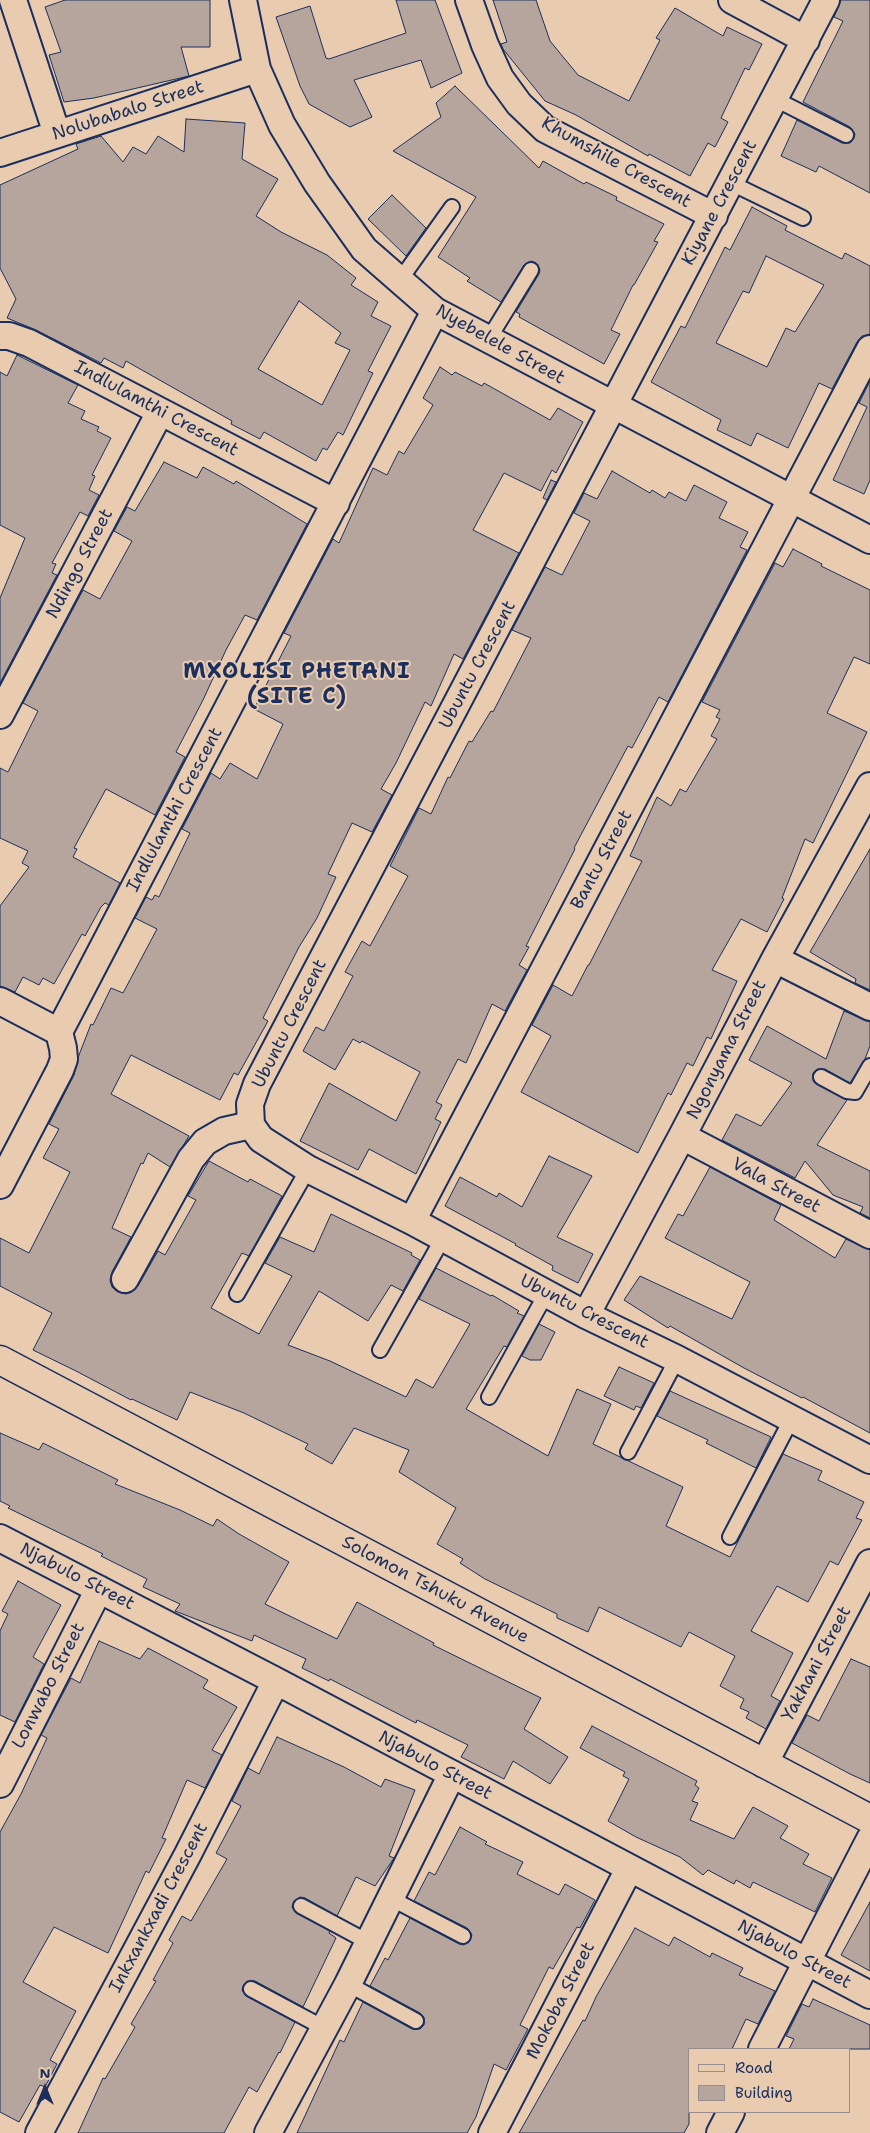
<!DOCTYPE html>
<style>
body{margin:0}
#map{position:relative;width:870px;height:2133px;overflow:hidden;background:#e9ccb0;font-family:"Shantell Sans",sans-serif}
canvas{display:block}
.legend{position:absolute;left:688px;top:2048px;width:162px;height:65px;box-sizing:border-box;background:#e9ccb0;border:1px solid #978d8f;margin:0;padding:6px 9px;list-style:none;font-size:15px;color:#1b2f5e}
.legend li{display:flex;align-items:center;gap:10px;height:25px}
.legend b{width:25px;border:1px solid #978d8f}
.north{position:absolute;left:20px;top:2063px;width:50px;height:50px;-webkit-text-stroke:4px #e9ccb0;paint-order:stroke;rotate:0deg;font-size:14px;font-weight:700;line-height:20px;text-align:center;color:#1b2f5e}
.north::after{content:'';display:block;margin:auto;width:18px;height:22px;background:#1b2f5e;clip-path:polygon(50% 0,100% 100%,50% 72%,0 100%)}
</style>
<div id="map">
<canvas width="870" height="2133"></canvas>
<ul class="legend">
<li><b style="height:6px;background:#e9ccb0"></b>Road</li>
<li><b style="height:14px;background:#b6a59c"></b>Building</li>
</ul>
<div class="north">N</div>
</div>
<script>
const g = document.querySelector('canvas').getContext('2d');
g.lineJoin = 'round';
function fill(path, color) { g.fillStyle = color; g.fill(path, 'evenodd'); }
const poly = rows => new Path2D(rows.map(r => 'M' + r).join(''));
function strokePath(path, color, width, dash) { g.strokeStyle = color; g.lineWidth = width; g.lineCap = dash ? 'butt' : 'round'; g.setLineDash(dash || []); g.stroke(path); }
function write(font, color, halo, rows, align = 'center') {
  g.font = font + ' "Shantell Sans",sans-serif'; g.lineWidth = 4; g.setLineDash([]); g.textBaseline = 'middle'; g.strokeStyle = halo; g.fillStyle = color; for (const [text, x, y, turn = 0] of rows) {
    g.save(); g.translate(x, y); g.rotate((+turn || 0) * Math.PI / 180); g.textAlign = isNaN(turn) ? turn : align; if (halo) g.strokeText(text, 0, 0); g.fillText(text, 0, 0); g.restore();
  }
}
const building = poly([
 [65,0,210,0,210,47,181,47,189,76,94,98,64,102,49,55,61,52,45,7,65,0],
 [396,0,435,0,462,73,431,88,421,60,354,80,372,117,350,127,309,104,300,86,276,17,310,6,326,58,329,59,406,33,396,0],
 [493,0,536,0,550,41,578,75,629,101,660,40,656,38,675,8,723,36,727,27,762,44,749,70,745,68,721,118,728,122,715,147,708,143,690,176,649,154,648,156,576,115,545,101,503,49,501,44,507,42,493,0],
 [841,0,870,0,870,193,819,166,816,172,781,156,797,120,842,143,850,143,854,138,855,134,850,127,803,102,843,21,834,17,841,0],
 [455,86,539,168,543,161,584,184,586,182,617,197,616,200,664,224,654,241,658,242,634,285,633,285,611,330,620,334,604,364,519,317,520,314,516,312,539,274,540,270,536,263,531,261,524,265,501,302,467,281,470,278,438,257,476,197,393,151,441,117,436,103,455,86],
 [186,119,245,123,242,159,278,179,256,216,281,232,327,255,356,278,351,285,378,302,371,316,391,326,368,371,373,373,343,435,338,432,327,450,323,448,316,461,264,432,260,439,231,424,232,421,126,361,123,368,104,358,101,363,36,330,7,318,16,299,0,268,0,185,78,149,76,144,101,136,123,162,133,147,146,154,158,136,184,152,186,119],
 [299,301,341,333,335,343,350,350,322,405,258,369,299,301],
 [392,195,426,228,406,256,368,219,392,195],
 [752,207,787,226,785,230,842,259,845,253,870,266,870,334,862,336,857,342,832,389,819,383,788,448,757,433,751,446,717,430,721,420,651,382,681,326,685,328,725,247,730,250,752,207],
 [766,256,824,285,795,332,786,328,767,367,716,343,743,291,749,293,766,256],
 [17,355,78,385,68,403,85,411,81,419,99,427,97,431,111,438,92,475,95,476,89,490,99,495,88,516,80,512,52,563,56,564,52,573,57,575,0,683,0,598,25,538,0,525,0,372,7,376,17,355],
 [440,367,452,375,455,372,482,386,484,383,550,420,558,408,583,422,556,473,552,470,541,491,504,473,473,530,519,553,463,659,454,654,431,706,425,702,396,763,381,789,392,795,372,832,352,823,328,874,336,877,317,918,299,947,263,1018,268,1021,238,1075,234,1073,220,1100,131,1055,111,1094,189,1136,170,1167,148,1153,143,1164,141,1163,112,1228,131,1237,112,1272,110,1280,112,1287,118,1292,126,1294,132,1292,138,1286,158,1251,165,1255,196,1200,188,1196,209,1161,248,1182,250,1179,282,1196,249,1256,242,1253,211,1308,259,1334,292,1276,265,1263,280,1237,314,1252,331,1214,412,1253,411,1255,420,1260,403,1291,391,1285,368,1321,319,1291,288,1345,330,1361,406,1397,416,1379,433,1388,470,1324,419,1299,436,1268,491,1296,492,1295,519,1311,517,1313,524,1316,507,1347,504,1346,466,1409,548,1456,577,1389,611,1404,593,1444,683,1487,666,1526,730,1557,783,1454,822,1471,818,1480,864,1502,856,1518,862,1520,838,1565,830,1561,808,1602,777,1586,751,1631,793,1653,771,1696,780,1701,766,1729,746,1718,749,1712,740,1708,744,1699,720,1686,735,1656,689,1632,681,1647,599,1607,588,1632,557,1618,557,1614,485,1579,460,1563,463,1559,437,1544,456,1508,399,1472,409,1450,354,1428,332,1464,305,1449,308,1444,244,1413,190,1392,177,1420,132,1399,131,1400,76,1371,33,1350,52,1313,0,1286,0,1238,29,1253,70,1172,43,1158,59,1129,49,1124,74,1075,79,1055,91,1024,93,1025,111,988,123,993,157,929,135,918,146,897,152,900,155,895,159,897,190,833,182,829,211,773,220,779,230,763,257,779,283,724,254,709,291,636,284,633,333,539,339,543,373,468,387,475,399,451,404,454,433,405,423,398,440,367],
 [870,381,870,480,864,494,833,480,867,407,859,403,870,381],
 [164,462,197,478,203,467,234,484,236,481,307,524,257,620,245,615,226,650,203,700,176,752,185,757,155,815,106,789,74,848,77,849,73,857,120,883,109,905,105,903,101,907,85,936,82,934,54,984,43,978,39,985,23,977,15,992,0,986,0,906,29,867,22,863,28,851,0,838,0,768,8,772,38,711,23,703,83,590,100,599,132,541,114,531,127,507,135,511,164,462],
 [612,471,650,493,652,490,665,498,669,492,686,501,694,485,727,502,719,518,748,532,740,547,747,550,668,702,659,697,632,748,628,746,574,848,575,849,526,946,529,947,519,965,527,970,505,1011,492,1004,466,1063,458,1059,436,1102,442,1105,435,1119,441,1122,416,1174,369,1149,358,1170,300,1141,329,1083,396,1121,420,1072,362,1041,360,1043,353,1039,335,1070,303,1051,316,1027,324,1031,353,976,345,972,362,941,370,946,408,876,390,866,419,808,431,814,448,777,450,778,469,741,472,742,491,711,493,712,531,638,512,630,545,567,562,575,590,521,574,513,584,493,597,499,612,471],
 [551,480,556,482,547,500,543,498,551,480],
 [793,549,822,564,821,566,870,590,870,664,854,657,827,713,867,732,813,843,805,839,782,898,784,899,767,932,741,919,712,970,737,981,711,1039,707,1037,693,1066,687,1063,671,1095,668,1093,638,1153,521,1092,551,1036,532,1025,553,985,572,996,588,965,589,965,642,861,630,856,657,797,671,806,680,789,686,792,717,739,711,736,720,719,716,717,720,710,702,702,775,563,783,567,793,549],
 [870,849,870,990,855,983,856,979,810,952,870,849],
 [844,1011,870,1022,870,1046,865,1059,850,1083,825,1069,817,1069,813,1073,813,1081,816,1084,847,1100,817,1145,870,1171,870,1218,860,1213,863,1207,833,1195,805,1161,795,1178,722,1140,736,1114,761,1126,792,1083,749,1060,767,1026,826,1059,844,1011],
 [549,1156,592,1176,557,1237,593,1254,578,1283,552,1270,553,1266,515,1245,516,1244,445,1206,460,1177,497,1197,499,1193,522,1207,549,1156],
 [710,1167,781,1205,774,1220,835,1258,846,1239,870,1250,870,1433,803,1397,802,1398,744,1368,670,1326,668,1328,624,1300,640,1276,732,1319,750,1282,665,1238,678,1214,683,1216,710,1167],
 [539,1324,555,1332,541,1360,530,1360,522,1356,539,1324],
 [619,1367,654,1383,641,1408,636,1406,634,1410,604,1396,619,1367],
 [670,1391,771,1437,756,1468,706,1443,708,1440,657,1416,670,1391],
 [0,1433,39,1450,43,1443,118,1480,115,1484,180,1510,213,1526,217,1519,239,1534,289,1562,265,1604,337,1639,357,1602,434,1643,433,1645,541,1698,524,1729,568,1757,550,1784,513,1761,504,1779,461,1757,468,1745,417,1720,416,1723,330,1679,329,1681,302,1668,306,1659,254,1635,252,1641,175,1611,180,1604,143,1587,147,1579,101,1556,103,1554,8,1508,10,1506,0,1501,0,1433],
 [18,1581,61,1605,33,1657,44,1664,15,1722,0,1715,0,1631,8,1614,2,1611,18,1581],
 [99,1641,140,1659,148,1648,208,1680,203,1688,237,1707,212,1750,222,1755,205,1788,187,1780,162,1838,166,1839,149,1873,146,1871,108,1953,54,1927,23,1982,76,2011,50,2060,57,2064,45,2087,40,2085,19,2122,0,2112,0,1832,21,1794,47,1738,41,1735,71,1678,80,1683,99,1641],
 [851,1659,870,1667,870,1783,850,1774,792,1743,807,1715,819,1721,851,1659],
 [592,1726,697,1781,695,1785,699,1788,692,1801,698,1803,690,1820,734,1839,753,1807,788,1826,780,1838,809,1854,803,1864,832,1878,815,1912,753,1882,750,1888,736,1880,734,1884,708,1870,703,1875,680,1857,636,1837,608,1821,629,1779,623,1776,625,1772,580,1748,592,1726],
 [277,1737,344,1767,381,1787,385,1779,415,1790,389,1856,394,1858,375,1886,356,1877,337,1916,305,1898,300,1897,294,1901,292,1907,296,1913,330,1931,329,1933,336,1938,303,2007,255,1981,247,1981,244,1984,242,1990,246,1996,295,2022,280,2053,279,2052,257,2092,249,2087,224,2133,78,2133,103,2078,105,2079,135,2027,131,2024,156,1981,153,1980,173,1943,169,1940,182,1916,191,1921,227,1859,216,1853,241,1806,232,1801,248,1768,259,1774,277,1737],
 [460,1827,487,1842,485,1844,523,1862,517,1874,559,1895,565,1884,595,1900,580,1928,577,1927,553,1969,549,1967,520,2025,528,2029,506,2070,494,2064,476,2117,467,2133,297,2133,340,2040,344,2042,363,2002,412,2029,420,2029,424,2025,424,2017,420,2013,370,1986,385,1958,388,1960,410,1918,459,1944,464,1945,470,1940,472,1935,467,1928,414,1901,429,1872,435,1875,460,1827],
 [870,1902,870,1971,841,1955,870,1902],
 [635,1928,669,1946,674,1937,710,1957,712,1953,743,1968,739,1975,775,1991,758,2024,746,2019,732,2049,689,2049,689,2124,684,2133,519,2133,583,2020,585,2021,596,1997,635,1928],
 [813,1999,870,2025,870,2049,789,2049,794,2039,786,2036,802,2004,809,2007,813,1999]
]);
fill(building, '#b6a59c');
strokePath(building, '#1b2f5e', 1);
const lane = poly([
 [775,99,846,135],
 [731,183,803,218],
 [400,280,452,207],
 [488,340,531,270],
 [821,1077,847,1091,855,1092,870,1066],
 [237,1294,308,1169],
 [380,1350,443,1238],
 [489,1397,546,1294],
 [628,1452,677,1359],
 [730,1537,792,1418],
 [390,1898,463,1936],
 [301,1906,368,1942],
 [348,1984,416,2021],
 [251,1989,324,2028]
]);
const street = poly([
 [13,0,57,134],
 [243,0,257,69,282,125,317,183,364,249,435,311,870,540],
 [469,0,485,45,500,78,519,104,545,129,714,216],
 [732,0,806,40],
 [826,0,257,1084,250,1104,251,1125,261,1139,308,1169,412,1221,586,1315,677,1359,870,1460],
 [0,153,257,69],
 [0,336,9,336,29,343,336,503],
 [0,715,160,412],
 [775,959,870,1007],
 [0,1001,59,1032],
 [59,1032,435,311],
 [682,1136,870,1235],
 [0,1185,60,1070,64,1059,63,1048,59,1032],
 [412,1221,870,349],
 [125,1279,191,1159,205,1142,224,1131,251,1125],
 [586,1315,682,1136,775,959,870,786],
 [0,1538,276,1681,870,1995],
 [764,1764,870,1563],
 [0,1784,99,1589],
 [762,2049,870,1839],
 [39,2133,188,1854,276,1681],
 [268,2133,348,1984,452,1774],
 [492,2133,629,1869],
 [720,2133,731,2112]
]);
const secondary = poly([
 [0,1360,870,1819]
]);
strokePath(lane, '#1b2f5e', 18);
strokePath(street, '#1b2f5e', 30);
strokePath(secondary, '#1b2f5e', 31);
strokePath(lane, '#e9ccb0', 14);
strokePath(street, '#e9ccb0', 26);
strokePath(secondary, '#e9ccb0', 28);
write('18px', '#1b2f5e', '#e9ccb0', [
 ["Nolubabalo Street",128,111,-18],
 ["Khumshile Crescent",616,163,29],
 ["Kiyane Crescent",720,203,-62],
 ["Nyebelele Street",500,345,29],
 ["Indlulamthi Crescent",156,409,28],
 ["Ndingo Street",80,564,-62],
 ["Ubuntu Crescent",478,665,-62],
 ["Indlulamthi Crescent",175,810,-62],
 ["Bantu Street",602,860,-62],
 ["Ubuntu Crescent",290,1024,-63],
 ["Ngonyama Street",727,1050,-63],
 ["Vala Street",776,1186,28],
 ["Ubuntu Crescent",584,1312,27],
 ["Njabulo Street",77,1577,27],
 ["Solomon Tshuku Avenue",435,1590,28],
 ["Yakhani Street",817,1664,-62],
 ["Lonwabo Street",49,1686,-63],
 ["Njabulo Street",435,1766,28],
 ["Inkxankxadi Crescent",159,1908,-62],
 ["Njabulo Street",794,1955,28],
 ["Mokoba Street",561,2001,-63]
]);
g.letterSpacing = '1px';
write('bold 22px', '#1b2f5e', '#e9ccb0', [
 ["MXOLISI PHETANI",297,672],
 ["(SITE C)",297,697]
]);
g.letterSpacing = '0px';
</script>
